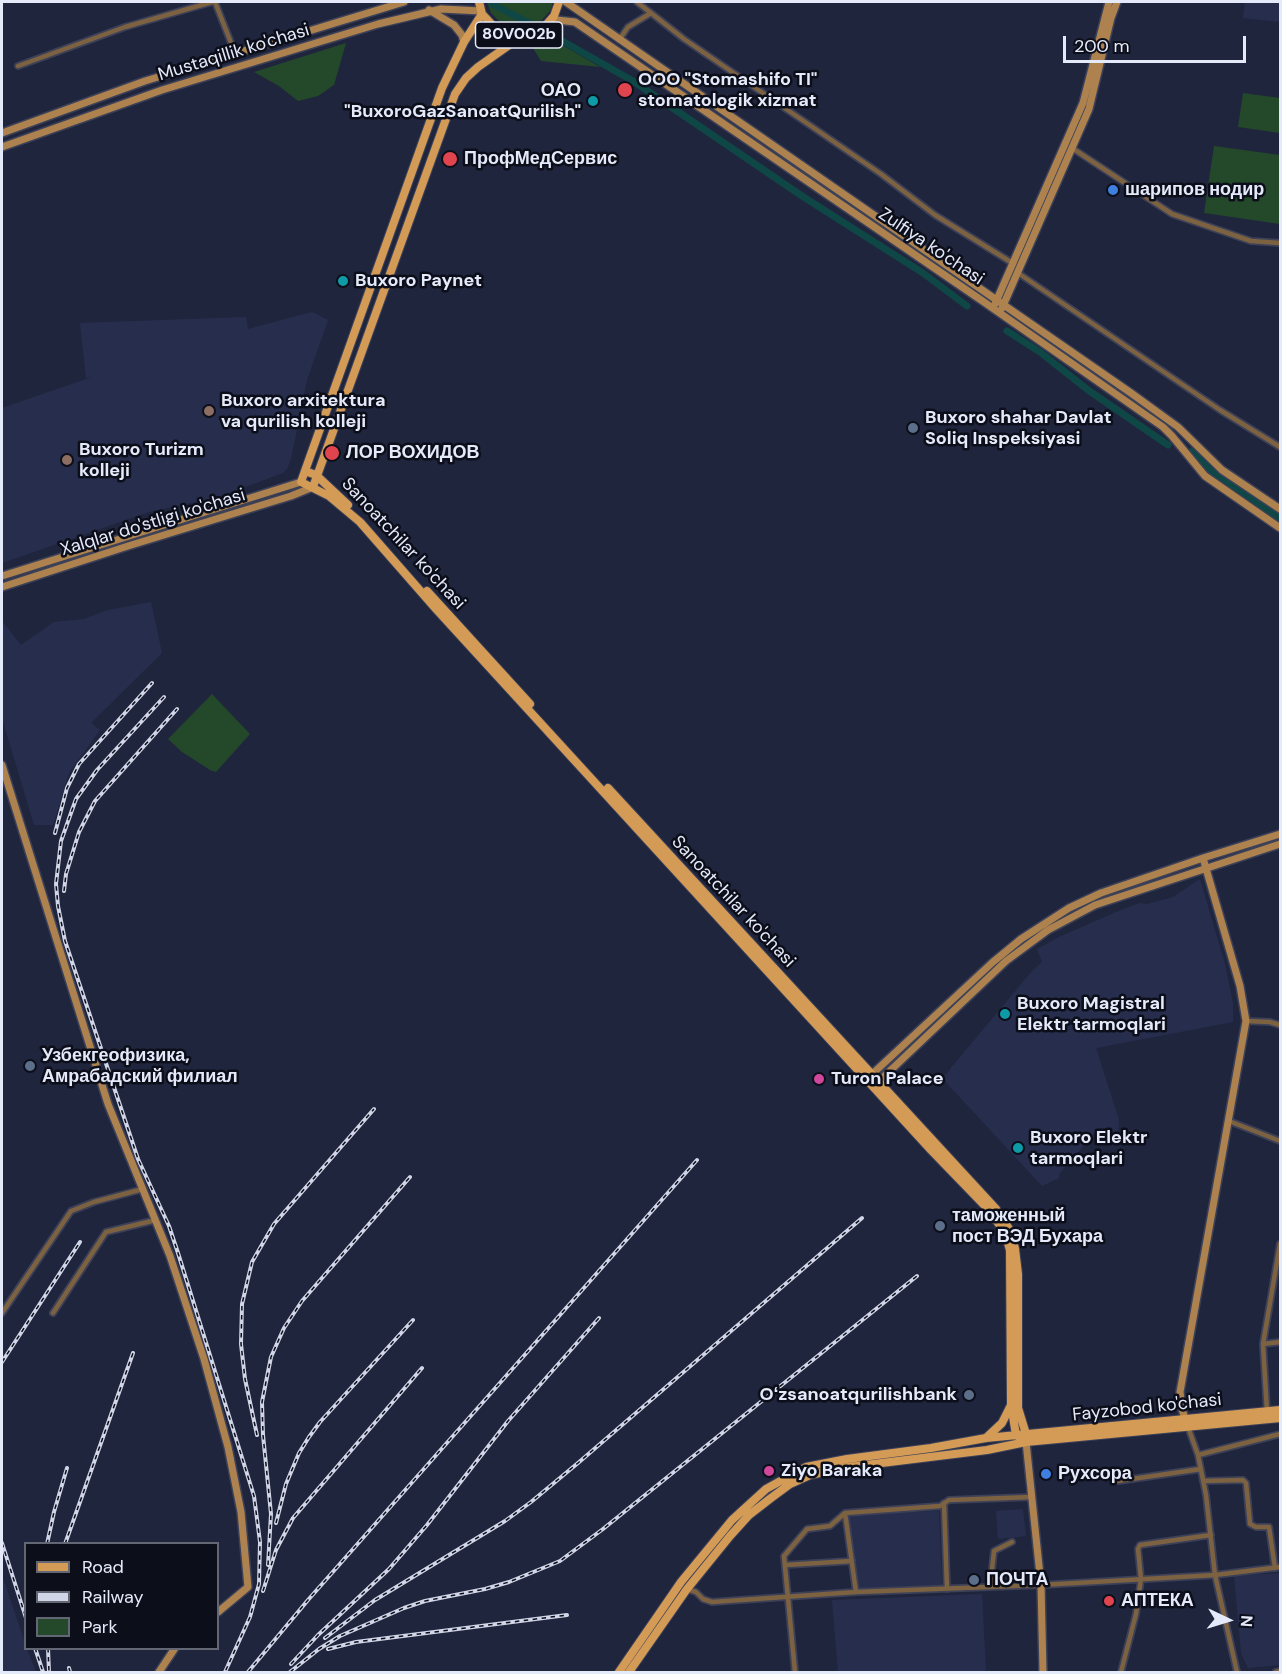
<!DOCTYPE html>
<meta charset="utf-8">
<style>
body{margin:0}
#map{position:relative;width:1282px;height:1674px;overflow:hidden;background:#20253e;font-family:"DM Sans",sans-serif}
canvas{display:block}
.frame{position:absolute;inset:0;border:3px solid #e5eafb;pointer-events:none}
.legend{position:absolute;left:24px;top:1542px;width:195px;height:108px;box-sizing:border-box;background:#0c0f1a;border:2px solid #636774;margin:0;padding:8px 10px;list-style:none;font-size:18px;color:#e5eafb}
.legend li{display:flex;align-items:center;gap:12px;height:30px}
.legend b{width:30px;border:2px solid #636774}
.north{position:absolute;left:1198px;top:1590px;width:60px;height:60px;-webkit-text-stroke:4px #0c0f1a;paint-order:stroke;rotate:94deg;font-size:16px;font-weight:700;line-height:24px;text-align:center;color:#e5eafb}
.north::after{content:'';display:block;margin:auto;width:21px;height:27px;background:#e5eafb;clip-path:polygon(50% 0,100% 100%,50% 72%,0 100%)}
.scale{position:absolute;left:1063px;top:36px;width:183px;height:27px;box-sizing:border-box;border:3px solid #e5eafb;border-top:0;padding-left:8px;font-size:18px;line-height:21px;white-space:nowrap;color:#e5eafb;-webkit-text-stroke:4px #0c0f1a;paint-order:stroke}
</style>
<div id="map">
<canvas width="1282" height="1674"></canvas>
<div class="frame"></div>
<ul class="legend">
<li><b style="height:8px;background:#d39b56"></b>Road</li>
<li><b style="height:8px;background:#d0d5e7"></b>Railway</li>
<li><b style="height:16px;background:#24482a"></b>Park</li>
</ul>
<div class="north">N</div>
<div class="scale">200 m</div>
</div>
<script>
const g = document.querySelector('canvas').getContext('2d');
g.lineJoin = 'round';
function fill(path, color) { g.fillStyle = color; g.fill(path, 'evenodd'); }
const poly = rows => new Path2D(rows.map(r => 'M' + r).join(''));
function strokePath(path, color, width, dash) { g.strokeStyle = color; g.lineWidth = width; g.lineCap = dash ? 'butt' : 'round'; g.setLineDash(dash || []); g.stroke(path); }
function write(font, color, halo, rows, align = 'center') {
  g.font = font + ' "DM Sans",sans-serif'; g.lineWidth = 5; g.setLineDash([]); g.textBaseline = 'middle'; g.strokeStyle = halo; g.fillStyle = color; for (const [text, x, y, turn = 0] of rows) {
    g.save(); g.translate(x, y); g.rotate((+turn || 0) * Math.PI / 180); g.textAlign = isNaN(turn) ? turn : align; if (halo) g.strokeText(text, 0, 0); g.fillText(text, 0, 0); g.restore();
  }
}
fill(poly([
 [1245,2,1280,2,1280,22,1243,18],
 [312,312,328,320,307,380,291,459,287,469,283,473,218,497,149,512,2,563,2,408,92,377,86,378,80,323,246,317,248,329],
 [151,602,162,653,91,723,100,730,69,773,53,825,34,825,2,718,2,621,21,645,54,622,84,619,108,610],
 [1200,879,1225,964,1233,1004,1233,1022,1096,1048,1119,1120,1118,1137,1098,1129,1059,1174,1059,1178,1042,1186,942,1078,950,1070,950,1069,1032,971,1042,962,1037,949,1059,937,1116,912,1140,903,1147,904,1173,897],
 [1023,1509,1026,1536,998,1539,996,1511],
 [939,1511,942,1585,862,1589,857,1587,847,1514],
 [1280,1573,1280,1665,1248,1668,1241,1653,1234,1576],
 [2,1575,25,1643,26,1648,27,1649,36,1672,2,1672],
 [982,1594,986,1672,838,1672,832,1600]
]), '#272e4d');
fill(poly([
 [487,2,553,2,550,11,539,23,531,28,521,29,506,26,498,20,491,13],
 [545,35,600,67,541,61,533,48,533,42],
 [346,43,334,85,318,96,298,101,279,86,254,72],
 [1243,93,1280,98,1280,133,1238,127],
 [1214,146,1280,155,1280,224,1204,213],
 [212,694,250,734,216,772,210,770,182,752,168,739]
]), '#24482a');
strokePath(poly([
 [492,4,533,25],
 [550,34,633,81,802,196,923,273,967,306],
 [1007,331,1040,352,1088,390,1168,445],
 [1192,451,1211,471,1280,518]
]), '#0f4646', 7);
const street = poly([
 [215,2,235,53],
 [637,2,651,13],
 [619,40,628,27,651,13,684,39,881,174,935,215,1014,264],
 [18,66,125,27,212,2],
 [1072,148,1172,214,1251,241,1280,243],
 [1018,273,1220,410,1280,447],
 [1246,1021,1270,1022,1280,1025],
 [1229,1121,1280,1141],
 [2,1313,71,1211,94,1202,143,1189],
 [53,1313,106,1232,156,1220],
 [1263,1344,1280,1342],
 [1267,1412,1263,1344,1280,1244],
 [1188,1427,1198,1455,1206,1495,1215,1575,1237,1672],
 [1198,1455,1280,1434],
 [1118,1481,1201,1469],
 [1203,1481,1243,1480,1246,1483,1250,1524,1256,1527,1269,1527,1275,1568],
 [944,1503,947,1589],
 [845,1513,856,1592],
 [785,1565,852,1561],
 [990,1587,994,1551,1012,1542],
 [687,1589,696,1592,703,1599,712,1602,856,1592,1041,1585,1215,1575,1280,1567],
 [795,1672,784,1556,807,1529,830,1526,845,1513,940,1506,949,1500,1032,1497],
 [1121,1672,1136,1614,1141,1579,1138,1549,1140,1545,1211,1535],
 [1276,1672,1280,1671]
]);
const secondary = poly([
 [566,2,1131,393,1178,427,1222,470,1280,509],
 [429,10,454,25,462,35,464,42],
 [547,24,557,20,575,22,984,302,1163,427,1172,436,1205,476,1280,528],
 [2,133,145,81,404,2],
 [2,147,162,90,378,24,441,9,481,11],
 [995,304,1083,103,1109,2],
 [1002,308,1089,109,1111,18,1117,2],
 [2,576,301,482],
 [2,587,128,546,291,496,313,487],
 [2,765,108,1104,170,1256,204,1359,228,1447,241,1512,248,1587,218,1612],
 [869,1077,993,962,1021,939,1069,908,1101,893,1203,858,1280,834],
 [875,1085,1006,961,1048,930,1095,905,1280,844],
 [1186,1422,1182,1409,1180,1392,1246,1021,1240,986,1203,858],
 [1026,1442,1041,1585,1043,1672],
 [159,1672,175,1648]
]);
const primary = poly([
 [479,2,482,14,495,28,509,34,522,36,536,33,547,24,554,16,559,2],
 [482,14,464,42,442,88,301,482,329,496,360,522,437,610,931,1150,989,1210,1005,1233,1010,1250,1011,1404,1016,1435,1026,1442],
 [305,471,316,475,348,505],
 [313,487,455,94,466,78,478,67,522,36],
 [427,591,530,704],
 [608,788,996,1209,1011,1232,1015,1249,1018,1274,1018,1408,1026,1434,1026,1442],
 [986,1438,1002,1423,1011,1405],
 [619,1672,681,1582,732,1520,766,1489,806,1467,847,1459,931,1448,986,1438,1280,1410],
 [629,1672,687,1589,730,1536,749,1515,771,1498,790,1484,810,1475,849,1467,987,1450,1026,1442,1280,1418]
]);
strokePath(street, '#3c4158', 8);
strokePath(secondary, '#3c4158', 10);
strokePath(primary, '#3c4158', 10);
strokePath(street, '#7d6242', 4.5);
strokePath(secondary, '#ad824e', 7);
strokePath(primary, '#d39b56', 8);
const rail = poly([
 [164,697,97,770,76,799,61,841,56,884,58,906,65,941,138,1159,169,1226,178,1253,254,1496,260,1542,259,1584,250,1617,225,1672],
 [55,833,67,788,79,764,152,683],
 [64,891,66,874,79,832,95,801,177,709],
 [2,1362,80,1242],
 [257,1435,245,1379,241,1344,242,1304,252,1262,274,1224,374,1109],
 [276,1523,286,1484,299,1453,309,1437,320,1422,413,1320],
 [2,1543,26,1618],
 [47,1544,54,1512,67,1468],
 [65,1544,133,1353],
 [268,1565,271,1514,263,1435,262,1402,271,1357,284,1328,302,1301,410,1177],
 [263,1591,276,1550,293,1518,422,1368],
 [325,1638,375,1600,505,1521,531,1502,578,1463,862,1218],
 [35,1648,43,1672],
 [48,1648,49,1672],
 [328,1649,356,1642,567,1615],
 [291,1664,318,1635,389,1569,427,1525,508,1421,599,1318],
 [69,1668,70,1672],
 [248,1672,308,1600,697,1160],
 [290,1672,319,1649,340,1636,404,1608,425,1601,485,1589,509,1582,560,1561,603,1529,917,1276]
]);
strokePath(rail, '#d0d5e7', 4);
strokePath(rail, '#0c0f1a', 1.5, [4.5]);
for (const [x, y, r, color] of [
 [625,90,8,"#e0444e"],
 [593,101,6,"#0f9aa8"],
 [450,159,8,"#e0444e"],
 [1113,190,6,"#3f7fe0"],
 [343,281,6,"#0f9aa8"],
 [209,411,6,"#8d6e63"],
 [913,428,6,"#5c6f8a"],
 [332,453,8,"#e0444e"],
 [67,460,6,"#8d6e63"],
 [1005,1014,6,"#0f9aa8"],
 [30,1066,6,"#5c6f8a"],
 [819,1079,6,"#d1479c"],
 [1018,1148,6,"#0f9aa8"],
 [940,1226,6,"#5c6f8a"],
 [969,1395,6,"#5c6f8a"],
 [769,1471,6,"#d1479c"],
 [1046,1474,6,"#3f7fe0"],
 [974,1580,6,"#5c6f8a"],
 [1109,1601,6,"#e0444e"]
]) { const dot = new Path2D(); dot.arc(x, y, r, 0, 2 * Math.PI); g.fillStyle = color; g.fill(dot); strokePath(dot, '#0c0f1a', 2); }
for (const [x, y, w] of [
 [519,35,87]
]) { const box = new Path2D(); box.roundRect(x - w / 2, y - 13, w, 26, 4.5); g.fillStyle = '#0c0f1a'; g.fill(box); strokePath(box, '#e5eafb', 1.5); }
write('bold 16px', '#e5eafb', null, [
 ["80V002b",519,35]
]);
write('18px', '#e5eafb', '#0c0f1a', [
 ["Mustaqillik ko'chasi",234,53,-17],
 ["Zulfiya ko'chasi",931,247,34],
 ["Xalqlar do'stligi ko'chasi",153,523,-17],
 ["Sanoatchilar ko'chasi",403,544,47],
 ["Sanoatchilar ko'chasi",733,902,47],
 ["Fayzobod ko'chasi",1147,1408,-6]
]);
write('bold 18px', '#e5eafb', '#0c0f1a', [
 ["OOO \"Stomashifo TI\"",638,80],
 ["stomatologik xizmat",638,101],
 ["ОАО",581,91,"right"],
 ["\"BuxoroGazSanoatQurilish\"",581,112,"right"],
 ["ПрофМедСервис",464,159],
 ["шарипов нодир",1125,190],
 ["Buxoro Paynet",355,281],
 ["Buxoro arxitektura",221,401],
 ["va qurilish kolleji",221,422],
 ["Buxoro shahar Davlat",925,418],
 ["Soliq Inspeksiyasi",925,439],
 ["Buxoro Turizm",79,450],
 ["kolleji",79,471],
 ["ЛОР ВОХИДОВ",346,453],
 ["Buxoro Magistral",1017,1004],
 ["Elektr tarmoqlari",1017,1025],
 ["Узбекгеофизика,",42,1056],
 ["Амрабадский филиал",42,1077],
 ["Turon Palace",831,1079],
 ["Buxoro Elektr",1030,1138],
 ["tarmoqlari",1030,1159],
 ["таможенный",952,1216],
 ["пост ВЭД Бухара",952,1237],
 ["Oʻzsanoatqurilishbank",957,1395,"right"],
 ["Ziyo Baraka",781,1471],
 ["Рухсора",1058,1474],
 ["ПОЧТА",986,1580],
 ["АПТЕКА",1121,1601]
], 'left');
</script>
